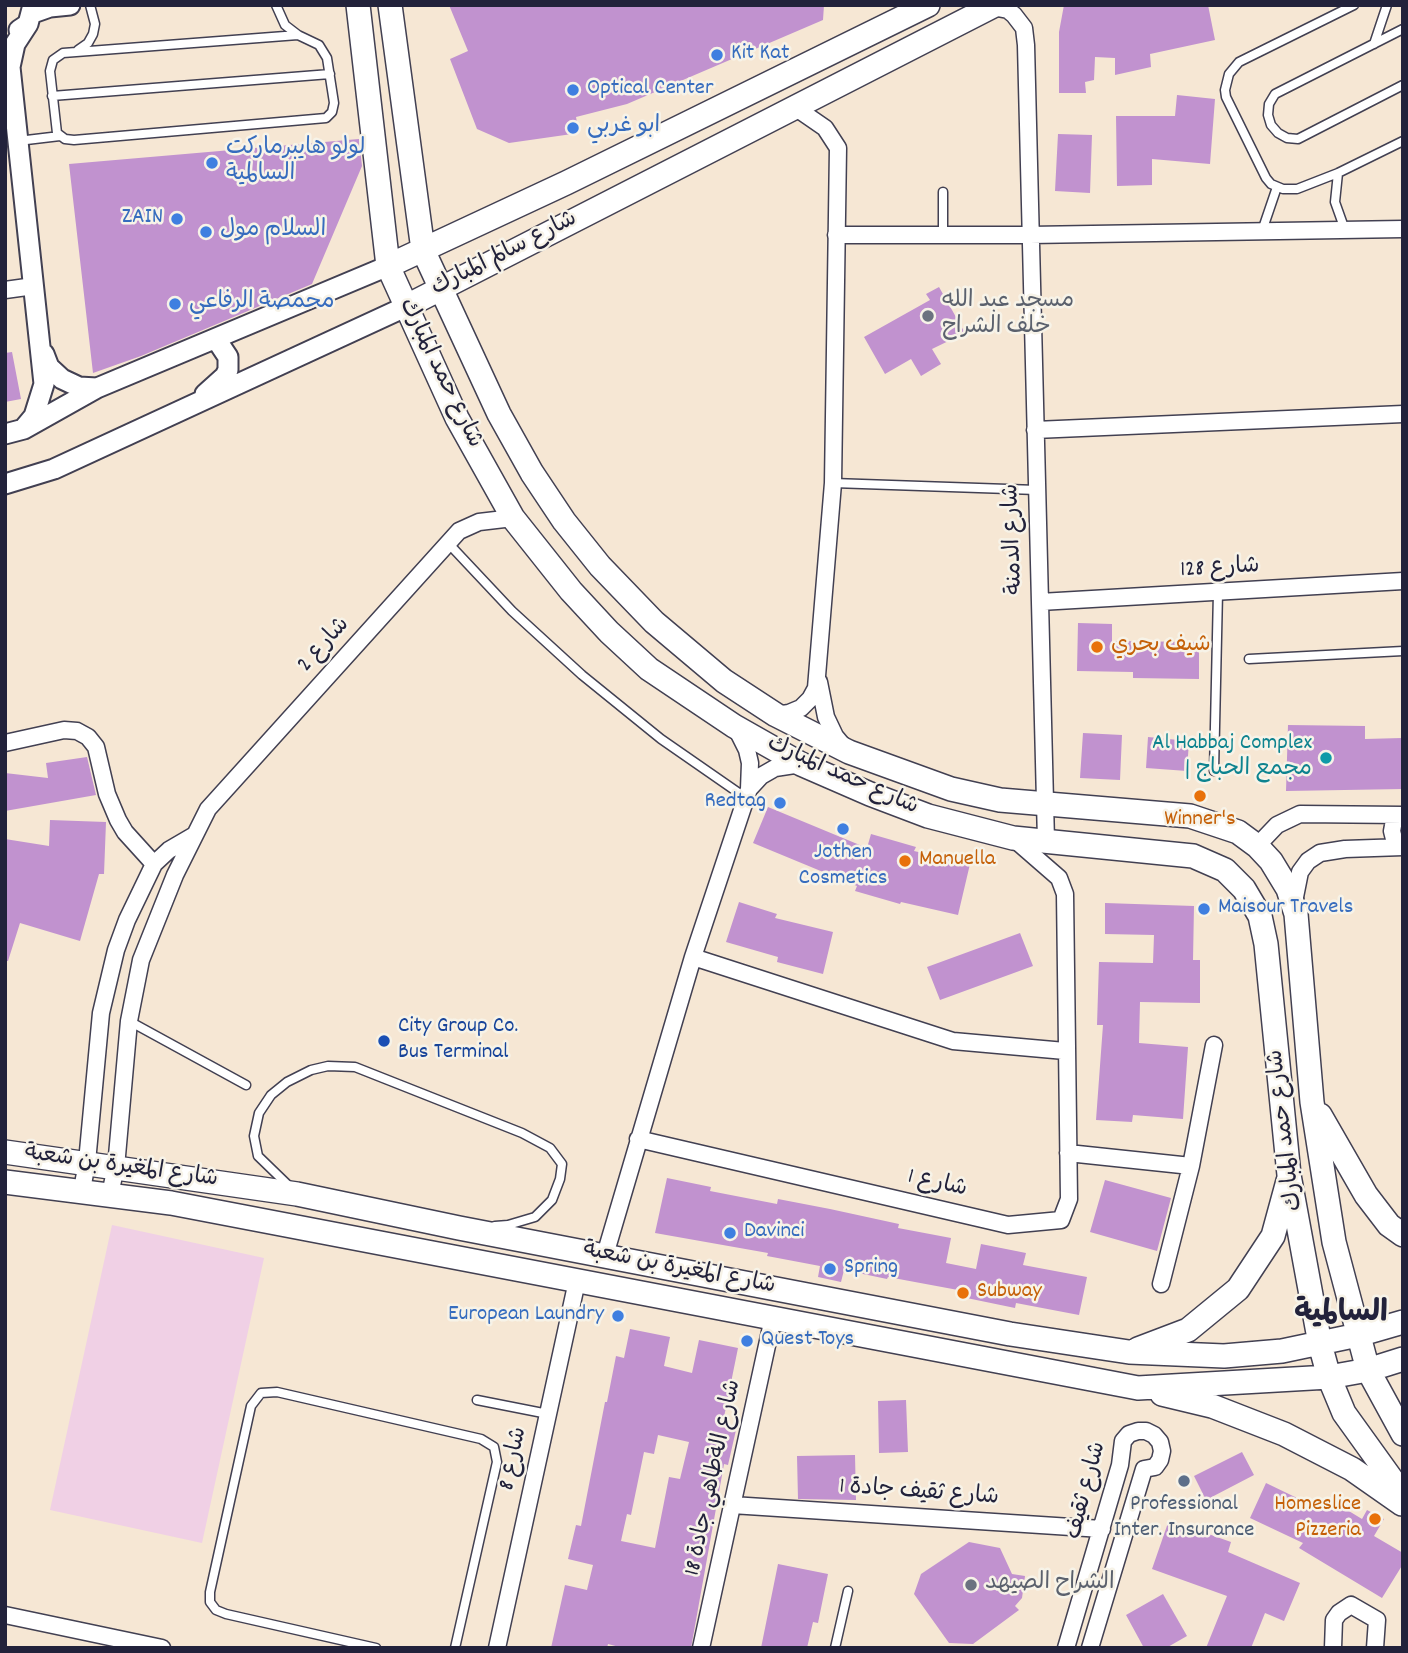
<!DOCTYPE html>
<meta charset="utf-8">
<style>
body{margin:0}
#map{position:relative;width:1408px;height:1653px;overflow:hidden;background:#f6e7d4;font-family:Dekko,sans-serif}
canvas{display:block}
.frame{position:absolute;inset:0;border:7px solid #22223b;pointer-events:none}
</style>
<div id="map">
<canvas width="1408" height="1653"></canvas>
<div class="frame"></div>
</div>
<script>
const g = document.querySelector('canvas').getContext('2d');
g.lineJoin = 'round';
function fill(path, color) { g.fillStyle = color; g.fill(path, 'evenodd'); }
const poly = rows => new Path2D(rows.map(r => 'M' + r).join(''));
function strokePath(path, color, width, dash) { g.strokeStyle = color; g.lineWidth = width; g.lineCap = dash ? 'butt' : 'round'; g.setLineDash(dash || []); g.stroke(path); }
function write(font, color, halo, rows, align = 'center') {
  g.font = font + ' Dekko,"Playpen Sans Arabic",sans-serif'; g.lineWidth = 5; g.setLineDash([]); g.textBaseline = 'middle'; g.strokeStyle = halo; g.fillStyle = color; for (const [text, x, y, turn = 0] of rows) {
    g.save(); g.translate(x, y); g.rotate((+turn || 0) * Math.PI / 180); g.textAlign = isNaN(turn) ? turn : align; if (halo) g.strokeText(text, 0, 0); g.fillText(text, 0, 0); g.restore();
  }
}
fill(poly([
 [112,1225,264,1258,202,1543,50,1510]
]), '#f0d0e5');
fill(poly([
 [449,5,824,5,823,20,627,104,576,117,579,133,509,143,477,129,450,59,468,51],
 [1064,5,1208,5,1215,40,1150,54,1151,67,1115,75,1115,58,1095,57,1094,80,1085,82,1086,93,1059,93,1059,32],
 [1177,95,1215,99,1210,164,1152,159,1152,185,1117,186,1116,116,1175,116],
 [1058,134,1092,135,1090,193,1055,191],
 [359,139,362,166,312,284,141,356,93,373,69,164],
 [939,287,965,333,932,349,941,364,921,376,911,359,885,374,864,337,930,300,926,294],
 [12,352,21,399,5,402,5,353],
 [1078,623,1112,624,1112,641,1199,642,1199,679,1133,678,1133,672,1077,671],
 [1288,725,1365,726,1365,739,1402,738,1403,789,1286,791],
 [1083,733,1122,735,1120,780,1080,778],
 [1148,737,1189,741,1187,771,1146,768],
 [87,757,96,795,5,811,5,773,48,778,46,763],
 [768,807,867,848,871,834,916,847,914,851,970,864,958,915,901,902,900,904,855,891,857,886,753,843],
 [50,820,106,822,104,874,99,874,80,941,20,923,8,961,5,961,5,839,49,846],
 [739,902,777,914,775,918,833,932,823,974,777,962,778,957,726,942],
 [1105,903,1194,906,1193,960,1200,960,1200,1003,1140,1002,1139,1043,1188,1047,1183,1119,1133,1115,1132,1122,1096,1120,1103,1025,1097,1025,1099,962,1153,963,1154,935,1105,934],
 [1020,933,1033,966,940,1000,927,967],
 [667,1178,711,1187,710,1191,777,1204,778,1199,830,1209,899,1224,898,1228,951,1238,946,1263,976,1269,981,1244,1026,1253,1023,1265,1087,1277,1079,1315,1016,1303,1015,1308,957,1296,958,1290,888,1277,887,1279,844,1270,841,1282,818,1277,820,1266,767,1256,768,1253,655,1233],
 [1105,1180,1171,1198,1157,1251,1090,1232],
 [630,1329,670,1337,664,1366,692,1373,699,1340,738,1348,722,1427,736,1430,728,1465,724,1464,691,1648,623,1648,608,1644,607,1648,551,1648,565,1585,587,1590,593,1565,568,1559,576,1525,581,1526,605,1402,607,1402,616,1356,624,1358],
 [658,1435,689,1442,680,1479,669,1477,655,1548,621,1541,627,1514,631,1515,644,1452,654,1454],
 [906,1400,908,1452,879,1453,878,1401],
 [1242,1452,1254,1475,1206,1500,1194,1476],
 [855,1455,856,1500,798,1499,797,1456],
 [1266,1483,1322,1510,1329,1499,1362,1519,1367,1510,1384,1519,1374,1536,1403,1553,1403,1564,1382,1598,1299,1548,1303,1543,1250,1518],
 [1169,1520,1231,1542,1228,1552,1300,1583,1284,1621,1265,1613,1251,1648,1206,1648,1227,1596,1152,1569],
 [969,1542,1000,1548,1012,1574,1025,1576,1022,1598,1015,1606,1019,1610,973,1644,949,1643,914,1594,921,1574],
 [778,1564,828,1574,818,1623,813,1622,807,1648,761,1648],
 [1163,1594,1187,1636,1166,1648,1144,1648,1126,1615]
]), '#c192cf');
const service = poly([
 [276,5,285,25,298,35,319,45,327,58,334,103,332,112,326,118,74,140,65,139,57,133,50,71,53,60,63,53,298,35],
 [1354,5,1239,62,1229,74,1225,90,1226,97,1266,178,1271,184,1283,189,1297,189,1338,173,1403,141],
 [1403,29,1275,94,1269,104,1268,115,1271,125,1278,133,1287,138,1298,139,1403,85],
 [1374,44,1387,5],
 [78,50,88,43,93,34,95,24,90,5],
 [52,96,330,74],
 [18,141,60,136],
 [1338,173,1335,202,1345,230],
 [943,192,943,236],
 [1262,231,1277,187],
 [833,483,1037,490],
 [449,544,512,611,582,675,661,739,746,798],
 [1249,659,1403,651],
 [1214,771,1218,592],
 [129,1021,246,1085],
 [290,1187,258,1156,254,1136,259,1113,271,1095,287,1082,311,1070,328,1066,355,1067,522,1133,550,1148,562,1164,560,1179,552,1200,535,1217,508,1225,495,1226],
 [477,1400,548,1414],
 [376,1648,226,1614,216,1610,210,1602,210,1592,251,1406,261,1393,277,1392,481,1439,494,1447,497,1462,455,1648],
 [835,1648,848,1591]
]);
const minor = poly([
 [992,7,1008,10,1014,15,1024,28,1026,45,1046,841],
 [836,235,1030,235,1403,229],
 [5,290,34,286],
 [1035,430,1403,414],
 [1040,602,1403,581],
 [819,682,826,717,835,736,845,748],
 [776,715,789,713,801,708,810,699,816,688,833,483,838,148,825,128,796,108],
 [5,743,64,730,77,731,88,737,96,747,107,794,118,820,125,832,154,864],
 [749,789,761,776,775,768,801,764],
 [1395,815,1392,831,1396,847],
 [1257,846,1277,825,1300,814,1403,815],
 [1294,902,1300,872,1308,861,1320,853,1345,849,1403,847],
 [693,957,953,1041,1065,1051],
 [638,1139,1008,1225,1061,1220,1069,1199,1065,894,1059,878,1013,838],
 [1068,1153,1191,1166],
 [82,1190,87,1162,101,1013,116,950,127,920,154,864,169,850,193,836],
 [110,1194,116,1167,129,1021,141,960,175,875,208,809,459,531,479,522,513,518],
 [605,1255,693,957,749,789,750,763,747,750,736,728],
 [1161,1284,1191,1166,1214,1045],
 [732,1505,1102,1529],
 [5,1615,162,1648],
 [497,1648,577,1281],
 [701,1648,773,1318],
 [1066,1648,1120,1465,1123,1441,1129,1434,1138,1431,1146,1431,1154,1435,1160,1442,1162,1451,1160,1460,1155,1467,1144,1469,1090,1648],
 [1333,1648,1334,1620,1339,1613,1351,1605,1377,1620,1375,1648]
]);
const tertiary = poly([
 [33,13,50,7,70,5],
 [19,30,28,24,33,5],
 [44,354,49,367,62,379,79,387,97,388],
 [205,394,225,376,228,370,228,357,216,339],
 [24,428,34,416,44,384,10,67,15,44,28,24],
 [5,434,24,429,97,388,388,266],
 [5,484,54,469,405,307]
]);
const secondary = poly([
 [358,5,388,266,457,418,513,518,571,591,609,632,649,669,734,726,801,764,870,794,928,816,1013,838,1193,856,1225,870,1244,889,1260,916,1266,944,1289,1175,1320,1344,1329,1377,1344,1413,1403,1495],
 [390,5,423,250,499,414,532,473,564,521,600,566,654,622,724,681,776,715,849,752,951,789,1000,800,1190,816,1238,832,1257,846,1271,861,1288,889,1296,914,1312,1102,1334,1242,1368,1370,1403,1434],
 [388,266,566,183,928,5],
 [405,307,995,5],
 [1320,1115,1366,1195,1389,1225,1403,1235],
 [5,1152,297,1194,459,1228,1010,1334,1129,1352,1224,1356,1282,1351,1358,1335,1403,1322],
 [5,1182,171,1203,1138,1388,1329,1377,1368,1370,1403,1359],
 [1138,1349,1188,1330,1238,1289,1273,1236,1288,1181],
 [1162,1394,1212,1406,1284,1434,1352,1469,1402,1504]
]);
strokePath(service, '#424052', 11);
strokePath(minor, '#424052', 19);
strokePath(tertiary, '#424052', 23);
strokePath(secondary, '#424052', 26);
strokePath(service, '#fff', 8);
strokePath(minor, '#fff', 16);
strokePath(tertiary, '#fff', 19);
strokePath(secondary, '#fff', 23);
for (const [x, y, r, color] of [
 [717,55,7,"#3f7fe0"],
 [573,90,7,"#3f7fe0"],
 [573,128,7,"#3f7fe0"],
 [212,163,7,"#3f7fe0"],
 [177,219,7,"#3f7fe0"],
 [206,232,7,"#3f7fe0"],
 [175,304,7,"#3f7fe0"],
 [928,316,7,"#6b7280"],
 [1097,647,7,"#e8710a"],
 [1326,758,7,"#0f9aa8"],
 [1200,796,7,"#e8710a"],
 [780,803,7,"#3f7fe0"],
 [843,829,7,"#3f7fe0"],
 [905,861,7,"#e8710a"],
 [1204,909,7,"#3f7fe0"],
 [384,1041,7,"#1a4fb4"],
 [730,1233,7,"#3f7fe0"],
 [830,1269,7,"#3f7fe0"],
 [963,1293,7,"#e8710a"],
 [618,1316,7,"#3f7fe0"],
 [747,1341,7,"#3f7fe0"],
 [1184,1481,7,"#5c6f8a"],
 [1375,1519,7,"#e8710a"],
 [971,1585,7,"#6b7280"]
]) { const dot = new Path2D(); dot.arc(x, y, r, 0, 2 * Math.PI); g.fillStyle = color; g.fill(dot); strokePath(dot, '#f7f3e8', 2.5); }
write('23px', '#366cbe', '#f7f3e8', [
 ["Kit Kat",731,55],
 ["Optical Center",587,90],
 ["ابو غربي",587,128],
 ["لولو هايبرماركت",226,150],
 ["السالمية",226,176],
 ["ZAIN",163,219,"right"],
 ["السلام مول",220,232],
 ["محمصة الرفاعي",189,304],
 ["Redtag",766,803,"right"],
 ["Jothen",843,854,"center"],
 ["Cosmetics",843,880,"center"],
 ["Maisour Travels",1218,909],
 ["Davinci",744,1233],
 ["Spring",844,1269],
 ["European Laundry",604,1316,"right"],
 ["Quest Toys",761,1341]
], 'left');
write('23px', '#22223b', '#f7f3e8', [
 ["شارع سالم المبارك",505,255,-27],
 ["شارع حمد المبارك",439,374,64],
 ["شارع الدمنة",1015,539,-92],
 ["شارع 128",1220,570,-3],
 ["شارع 2",325,646,-48],
 ["شارع حمد المبارك",842,777,24],
 ["شارع حمد المبارك",1287,1130,-97],
 ["شارع المغيرة بن شعبة",121,1168,8],
 ["شارع 1",937,1185,13],
 ["شارع المغيرة بن شعبة",679,1270,11],
 ["شارع 8",515,1459,-78],
 ["شارع الةطاهي جادة 18",715,1478,-78],
 ["شارع ثقيف",1088,1491,-75],
 ["شارع ثقيف جادة 1",919,1494,4]
]);
write('23px', '#5b616d', '#f7f3e8', [
 ["مسجد عبد الله",942,303],
 ["خلف الشراح",942,329],
 ["الشراح الصيهد",985,1585]
], 'left');
write('23px', '#c56008', '#f7f3e8', [
 ["شيف بحري",1111,647],
 ["Winner's",1200,821,"center"],
 ["Manuella",919,861],
 ["Subway",977,1293],
 ["Homeslice",1361,1506,"right"],
 ["Pizzeria",1361,1532,"right"]
], 'left');
write('23px', '#0d838f', '#f7f3e8', [
 ["Al Habbaj Complex",1312,745],
 ["| مجمع الحباج",1312,771]
], 'right');
write('23px', '#164399', '#f7f3e8', [
 ["City Group Co.",398,1028],
 ["Bus Terminal",398,1054]
], 'left');
write('23px', '#4e5e75', '#f7f3e8', [
 ["Professional",1184,1506],
 ["Inter. Insurance",1184,1532]
]);
write('bold 30px', '#22223b', '#f7f3e8', [
 ["السالمية",1341,1316]
]);
</script>
